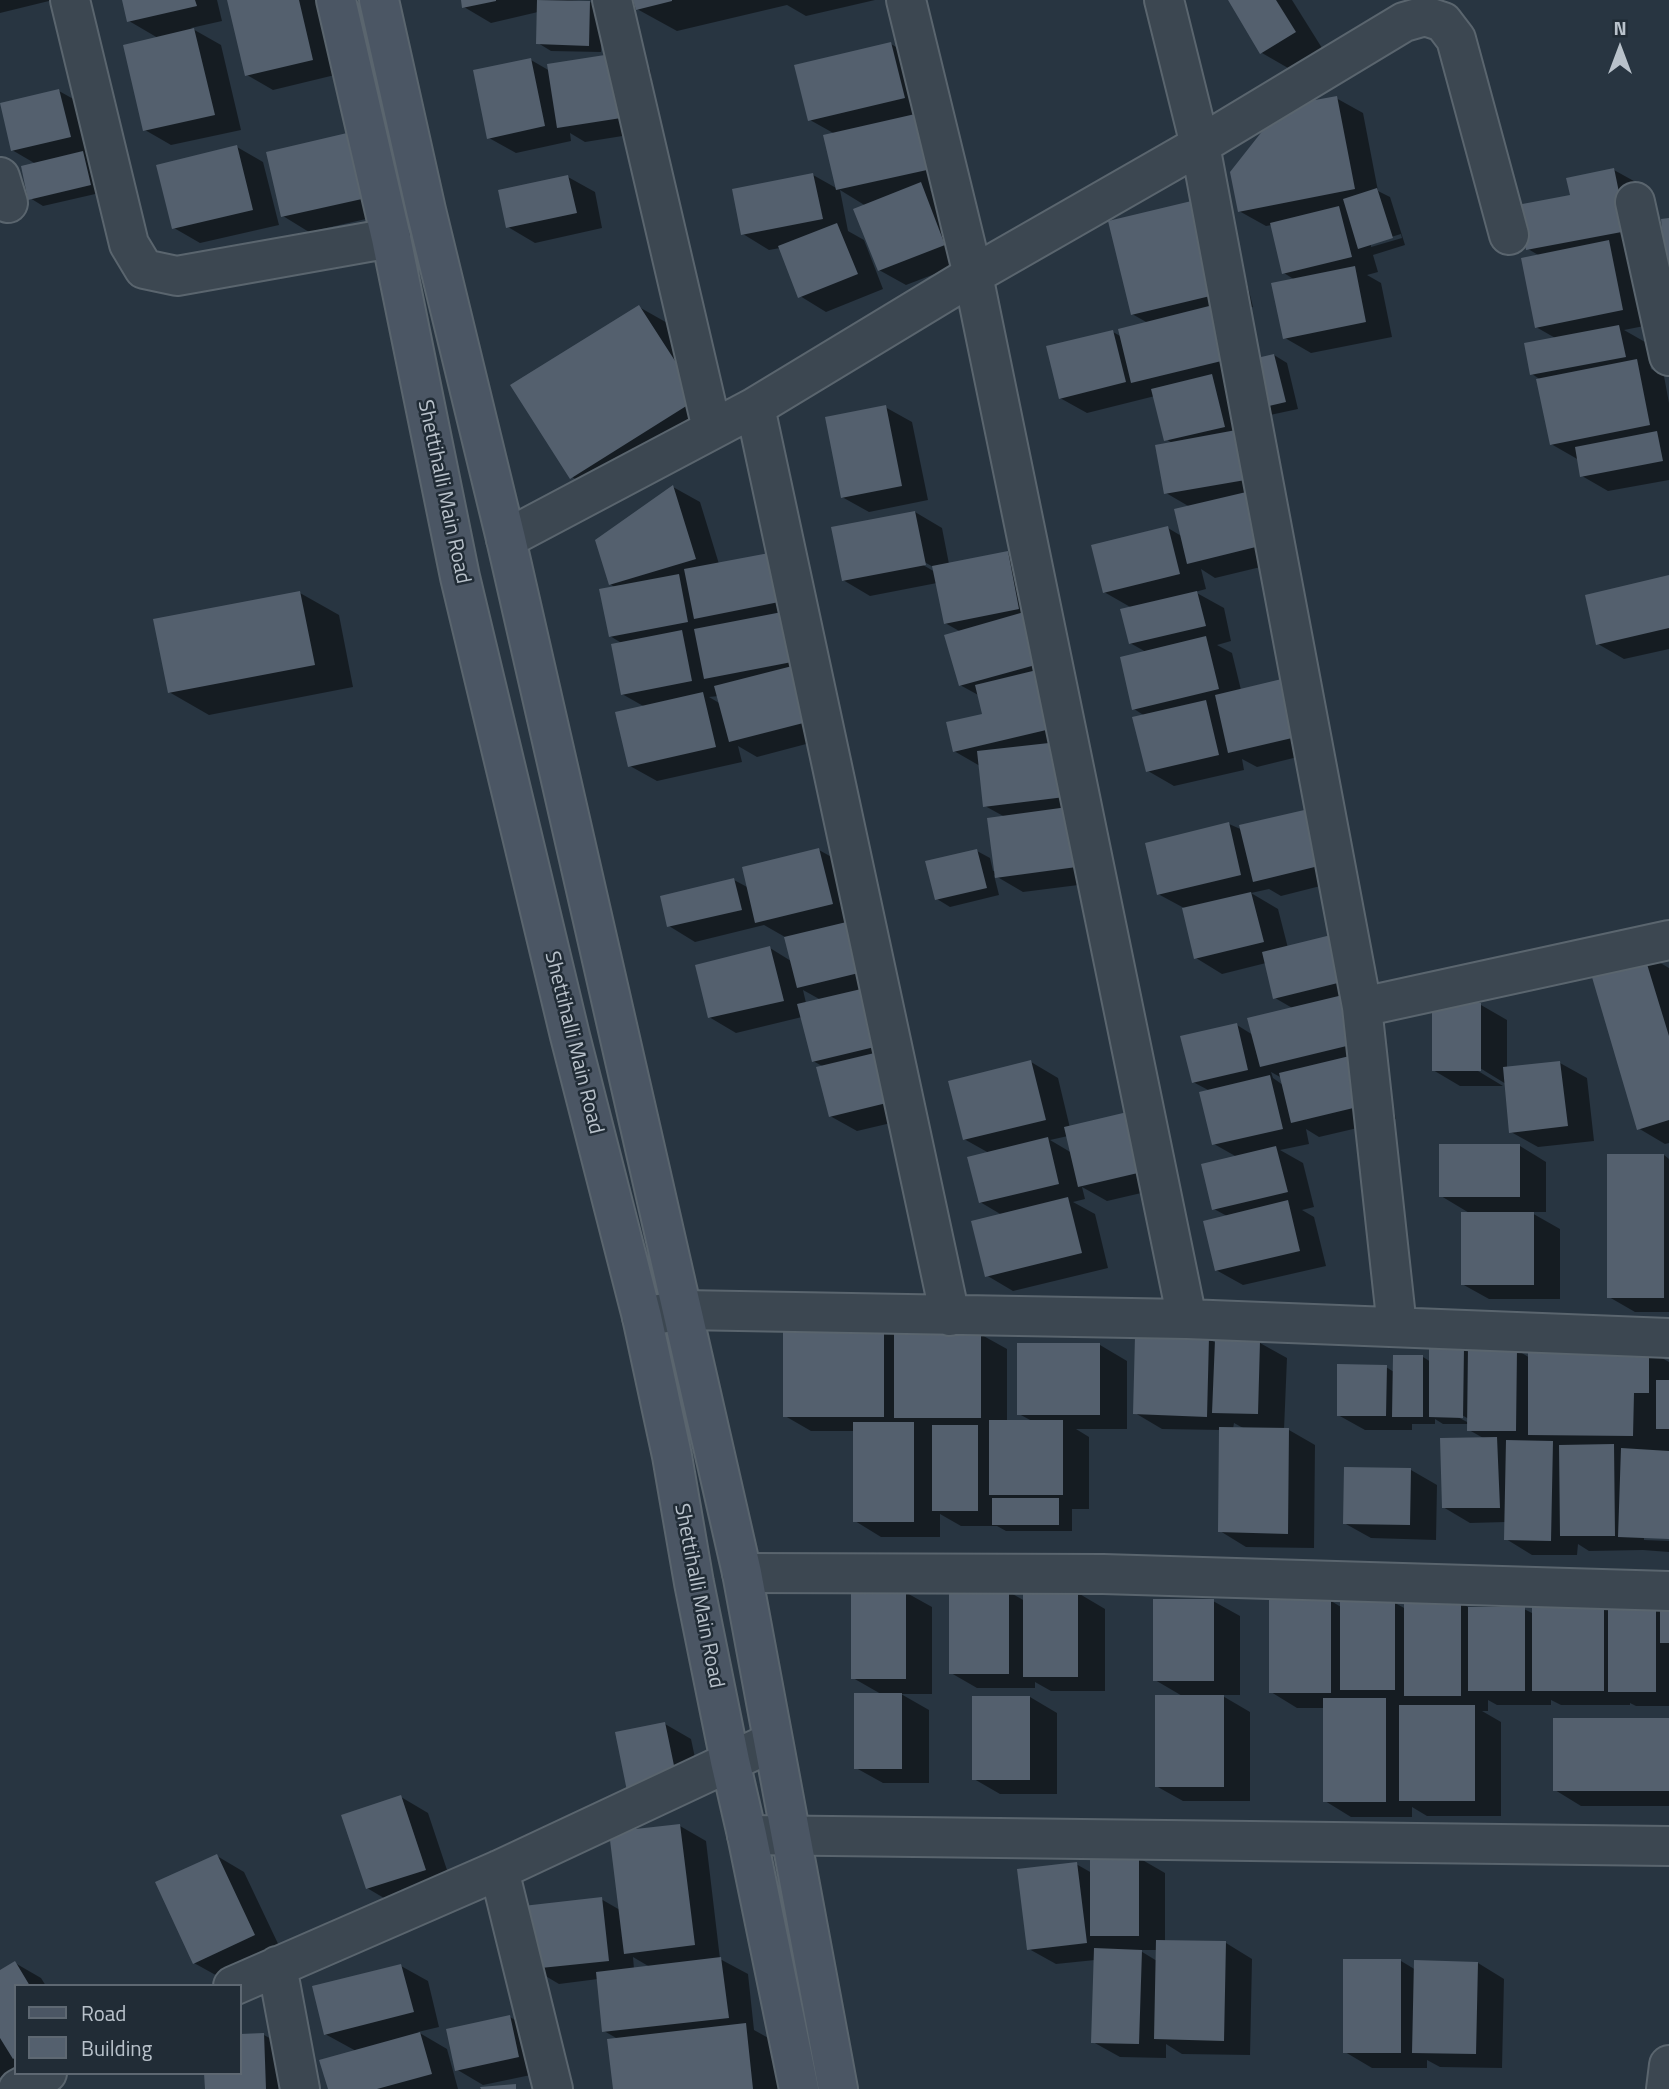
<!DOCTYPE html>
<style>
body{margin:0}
#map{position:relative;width:1669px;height:2089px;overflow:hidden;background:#283541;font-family:"Titillium Web",sans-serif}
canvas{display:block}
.legend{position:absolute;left:14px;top:1984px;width:228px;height:91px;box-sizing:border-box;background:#212c36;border:2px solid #5e6872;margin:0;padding:9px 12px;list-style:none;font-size:21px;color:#b9c2cb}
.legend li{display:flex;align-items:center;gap:14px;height:35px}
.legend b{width:35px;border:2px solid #5e6872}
.north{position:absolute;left:1585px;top:14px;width:70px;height:70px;-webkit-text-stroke:5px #212c36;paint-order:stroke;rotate:0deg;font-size:19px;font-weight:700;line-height:28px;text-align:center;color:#b9c2cb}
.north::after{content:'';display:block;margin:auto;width:24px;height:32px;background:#b9c2cb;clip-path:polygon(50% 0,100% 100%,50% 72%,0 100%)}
</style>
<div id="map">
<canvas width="1669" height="2089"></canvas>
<ul class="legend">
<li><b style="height:9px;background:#4b5664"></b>Road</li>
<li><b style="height:19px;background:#54606e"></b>Building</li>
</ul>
<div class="north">N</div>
</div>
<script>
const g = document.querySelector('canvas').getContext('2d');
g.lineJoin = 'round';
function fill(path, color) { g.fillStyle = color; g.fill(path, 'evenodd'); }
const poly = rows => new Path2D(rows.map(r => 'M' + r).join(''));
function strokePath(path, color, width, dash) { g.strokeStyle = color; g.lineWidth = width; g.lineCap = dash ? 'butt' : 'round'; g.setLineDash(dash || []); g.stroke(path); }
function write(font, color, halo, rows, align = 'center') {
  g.font = font + ' "Titillium Web",sans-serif'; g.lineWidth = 5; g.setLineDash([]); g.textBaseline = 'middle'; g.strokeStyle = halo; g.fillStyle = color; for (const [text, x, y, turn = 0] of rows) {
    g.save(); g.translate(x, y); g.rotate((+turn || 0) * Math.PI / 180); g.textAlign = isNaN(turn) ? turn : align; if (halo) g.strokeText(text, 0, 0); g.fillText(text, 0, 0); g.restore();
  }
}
fill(poly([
 [0,0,53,0,0,13],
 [124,0,217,0,222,21,191,28,221,45,241,130,171,145,145,130,158,38,129,21],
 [229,0,321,0,339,74,273,90,247,75],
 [462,0,568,0,590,2,603,10,601,52,551,51,538,43,538,12,491,23,464,7],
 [635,0,875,0,806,16,787,5,677,31,637,9],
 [1230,0,1292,0,1322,48,1288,68,1262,53],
 [891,44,917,59,962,183,930,190,947,200,971,260,906,285,879,270,866,206,840,190,848,231,864,240,883,289,826,312,800,296,780,248,769,250,743,234,813,175,838,189,835,134,810,120],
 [623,54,650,69,660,130,585,142,570,133,571,141,516,153,489,138,531,60,550,71],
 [59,91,86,106,97,152,86,155,96,161,104,192,43,206,30,198,36,164,12,150],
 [1336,98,1363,113,1378,191,1390,197,1405,245,1373,255,1378,272,1367,275,1381,283,1392,337,1311,353,1285,338,1295,280,1284,273,1272,225,1266,226,1239,211],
 [1401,234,1402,238,1371,247,1371,243],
 [346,135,373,151,388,214,309,232,283,216],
 [237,147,263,162,279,225,200,243,174,228],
 [1614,170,1641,185,1653,245,1624,251,1636,257,1649,325,1624,330,1645,342,1651,369,1664,376,1669,403,1669,480,1608,491,1582,476,1579,460,1551,444,1541,380,1532,374,1557,339,1536,327,1540,256,1528,249,1572,196],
 [568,177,595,192,602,228,535,243,508,227],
 [1230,215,1253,307,1237,311,1252,319,1261,358,1274,355,1287,363,1298,409,1270,415,1250,376,1223,382,1239,391,1285,506,1298,558,1215,578,1201,569,1206,589,1195,592,1224,608,1231,641,1217,645,1232,653,1241,690,1330,749,1257,767,1242,759,1244,770,1174,786,1148,771,1145,716,1134,709,1146,652,1130,643,1132,608,1104,592,1168,528,1183,537,1190,507,1166,493,1172,443,1166,439,1155,396,1087,413,1060,398,1113,332,1122,337,1148,323,1132,314],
 [639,307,678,329,737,421,611,500,572,477],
 [885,407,912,422,928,500,869,512,842,497],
 [673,487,700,502,719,564,805,617,844,734,757,757,738,746,742,762,657,781,630,766,645,707,622,694,623,644,610,636,616,588,610,584],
 [719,696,721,704,709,697],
 [915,512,942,528,949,564,1007,553,1034,568,1071,745,1093,758,1110,881,1023,892,994,875,999,895,950,907,937,899,977,851,990,858,993,871,996,871,1005,817,985,806,980,766,954,751,985,716,980,696,960,685,961,632,945,623,937,583,870,596,843,580],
 [919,559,935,568,935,572,918,562],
 [1669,577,1669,649,1624,659,1598,644],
 [300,593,339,615,353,687,209,715,169,692],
 [1229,824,1352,878,1281,896,1269,889,1251,893,1278,909,1288,948,1335,936,1384,1071,1396,1119,1319,1137,1306,1129,1309,1144,1280,1150,1303,1163,1314,1207,1302,1210,1314,1217,1326,1266,1243,1285,1216,1270,1227,1216,1214,1209,1237,1157,1214,1144,1210,1091,1193,1082,1237,1025,1253,1035,1294,1009,1275,998,1266,963,1222,974,1196,958,1184,908,1158,894],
 [1271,1072,1282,1078,1283,1085,1273,1078],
 [819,850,846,865,925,1115,857,1131,830,1116,824,1067,813,1061,802,1017,736,1033,709,1017,770,948,791,961,785,937,764,925,695,942,669,926,734,880,749,888],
 [803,990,821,1000,806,1003],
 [1643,953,1669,968,1669,1143,1665,1144,1638,1128],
 [1481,1005,1507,1020,1507,1069,1560,1063,1587,1078,1594,1141,1538,1147,1511,1132,1506,1084,1475,1065,1473,1068,1503,1086,1460,1086,1433,1070],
 [1031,1062,1058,1078,1070,1128,1166,1127,1180,1184,1107,1201,1082,1187,1085,1199,1073,1202,1095,1214,1108,1268,1013,1291,986,1275,1002,1215,980,1202,989,1153,964,1139],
 [1068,1136,1072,1153,1050,1140],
 [1520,1146,1546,1162,1546,1212,1530,1212,1560,1229,1560,1299,1489,1299,1462,1284,1471,1214,1441,1196],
 [1664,1155,1669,1159,1669,1312,1635,1312,1609,1297],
 [785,1323,980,1334,1007,1349,1007,1421,1032,1421,1019,1414,1100,1345,1127,1361,1127,1429,1076,1429,1089,1437,1089,1509,1072,1509,1072,1531,1006,1531,997,1526,961,1526,940,1514,940,1537,881,1537,855,1521,855,1431,811,1431,785,1416],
 [1209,1339,1216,1343,1260,1343,1287,1358,1284,1430,1289,1430,1315,1445,1314,1548,1246,1547,1220,1531,1221,1430,1162,1429,1135,1413],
 [1234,1423,1245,1429,1233,1429],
 [1463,1348,1469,1352,1517,1350,1530,1358,1648,1350,1669,1362,1669,1537,1644,1536,1644,1540,1669,1541,1669,1552,1643,1550,1589,1551,1578,1544,1577,1555,1532,1555,1506,1539,1506,1522,1470,1523,1443,1507,1485,1439,1469,1430,1469,1424,1443,1424,1435,1419,1435,1424,1412,1424,1412,1430,1365,1430,1338,1415,1386,1367,1394,1372,1423,1357,1431,1362],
 [1456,1412,1469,1419,1469,1423,1454,1415],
 [1411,1470,1437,1485,1436,1540,1371,1538,1344,1523],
 [905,1592,932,1607,932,1694,901,1694,929,1710,929,1783,883,1783,856,1768,881,1694,853,1678],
 [1009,1592,1025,1601,1078,1593,1105,1609,1105,1691,1051,1691,1035,1682,1035,1688,977,1688,951,1673],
 [1213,1601,1240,1616,1240,1695,1221,1695,1250,1712,1250,1801,1183,1801,1156,1786,1184,1697,1155,1680],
 [1331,1601,1341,1607,1395,1603,1406,1609,1461,1603,1472,1609,1524,1609,1534,1614,1534,1602,1656,1609,1662,1612,1669,1608,1669,1706,1636,1706,1630,1703,1630,1705,1561,1705,1551,1700,1551,1705,1497,1705,1488,1700,1488,1711,1482,1711,1501,1722,1501,1816,1427,1816,1412,1807,1412,1817,1351,1817,1325,1801,1325,1708,1297,1708,1271,1692],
 [1030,1697,1057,1713,1057,1794,1000,1794,974,1779],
 [1669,1720,1669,1806,1581,1806,1555,1790],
 [665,1724,691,1739,703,1795,617,1734],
 [401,1797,428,1813,452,1885,394,1904,367,1888],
 [680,1826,706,1841,720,1959,748,1974,754,2030,772,2040,778,2089,615,2089,618,2039,604,2031,598,1979,559,1984,532,1968,601,1899,620,1910],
 [633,1957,638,1960,650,1967,634,1969],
 [217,1856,244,1872,281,1950,221,1978,194,1963],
 [1139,1858,1165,1873,1165,1942,1226,1943,1252,1959,1250,2055,1182,2054,1166,2044,1166,2058,1120,2057,1093,2042,1095,1960,1056,1964,1029,1949,1076,1864,1092,1873],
 [1139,1950,1158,1950,1157,1961],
 [1401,1961,1416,1970,1478,1963,1504,1979,1502,2068,1440,2067,1427,2060,1427,2068,1372,2068,1345,2052],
 [15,1963,41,1978,46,1986,16,1986,16,2073,0,2088,0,1972],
 [401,1966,428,1981,439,2027,418,2032,447,2049,458,2089,329,2089,356,2051,325,2034],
 [510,2017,537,2033,545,2072,483,2085,456,2069],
 [264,2035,291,2050,292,2089,206,2089,240,2073,240,2036]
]), '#0007');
fill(poly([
 [122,0,195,0,197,6,127,22],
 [227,0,299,0,313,60,245,76],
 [461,0,496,0,496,1,462,8],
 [537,0,590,1,589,46,536,44],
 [633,0,672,0,672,1,636,10],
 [1228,0,1276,0,1296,32,1260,54],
 [194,28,215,115,143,131,123,45],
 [891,42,905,98,808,121,794,65],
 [624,52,634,116,557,128,547,64],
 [531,58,545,126,487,139,473,70],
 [59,89,71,137,11,151,0,103],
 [1337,96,1355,189,1238,212,1230,172,1282,106],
 [924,112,936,168,836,190,823,135],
 [347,133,362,199,281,217,266,152],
 [237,145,253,210,172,229,156,165],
 [83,151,91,185,28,200,21,166],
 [1614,168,1627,231,1526,250,1517,205,1570,195,1566,178],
 [813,173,823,219,741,235,732,189],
 [568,175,577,213,506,228,498,190],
 [921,182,945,245,878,271,853,209],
 [1377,188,1393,238,1358,249,1343,199],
 [1204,198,1227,292,1131,315,1108,221],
 [1339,206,1352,257,1282,274,1270,223],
 [1669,218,1669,277,1667,277,1661,219],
 [837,223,858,274,798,298,778,246],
 [1609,240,1623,310,1535,328,1521,258],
 [1355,266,1366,322,1283,339,1271,283],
 [1225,302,1238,357,1131,383,1118,329],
 [639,305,699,398,570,479,510,385],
 [1619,325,1626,357,1530,375,1524,343],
 [1113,330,1126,382,1059,399,1046,346],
 [1274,354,1286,402,1256,409,1244,361],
 [1637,359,1650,425,1550,445,1536,379],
 [1212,374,1225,427,1164,441,1151,389],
 [886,405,902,486,841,498,825,417],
 [1247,428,1257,478,1164,494,1155,445],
 [1657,431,1663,461,1580,477,1575,447],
 [673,485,696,559,609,585,595,540],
 [1259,489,1272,543,1187,564,1174,509],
 [915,511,926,565,842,581,831,527],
 [1168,526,1180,574,1103,593,1091,545],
 [1008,551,1019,609,944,624,932,566],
 [769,553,779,602,694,619,684,569],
 [679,574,688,622,609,637,599,589],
 [1669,575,1669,628,1596,645,1585,595],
 [300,591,315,665,168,693,153,619],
 [1197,591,1206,626,1129,644,1120,609],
 [782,612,792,662,704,679,694,629],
 [1024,612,1039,664,959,686,944,635],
 [682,630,692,681,621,695,611,644],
 [1206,636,1219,689,1132,710,1120,657],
 [804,663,819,719,729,742,714,686],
 [1045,668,1059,727,953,752,946,722,982,714,975,685],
 [1290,677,1305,735,1228,753,1215,695],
 [703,692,716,747,628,767,615,712],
 [1206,700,1219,755,1146,772,1132,717],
 [1067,741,1073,796,983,807,977,751],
 [1075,806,1084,866,995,878,987,818],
 [1313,808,1327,864,1253,882,1239,825],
 [1229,822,1241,875,1157,895,1145,843],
 [819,848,833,904,755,923,742,867],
 [977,849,987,888,935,900,925,861],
 [734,878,742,910,667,927,660,896],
 [1251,892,1264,942,1194,959,1182,908],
 [859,919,871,970,797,988,784,937],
 [1335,934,1346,981,1273,999,1262,952],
 [770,946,784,1001,708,1018,695,965],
 [1643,951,1669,1036,1669,1120,1637,1130,1589,967],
 [874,986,887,1044,812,1062,797,1004],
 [1347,994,1359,1043,1260,1067,1247,1018],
 [1432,1003,1481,1003,1481,1071,1432,1071],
 [1237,1023,1248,1070,1192,1083,1180,1036],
 [887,1050,899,1100,829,1117,816,1067],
 [1358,1054,1370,1104,1291,1123,1279,1073],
 [1031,1060,1046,1120,963,1140,948,1081],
 [1560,1061,1568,1126,1509,1133,1503,1067],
 [1270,1075,1283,1129,1212,1145,1199,1092],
 [1140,1109,1155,1169,1078,1187,1064,1127],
 [1048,1137,1059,1184,979,1203,967,1157],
 [1439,1144,1520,1144,1520,1197,1439,1197],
 [1276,1146,1288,1192,1212,1210,1201,1164],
 [1607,1154,1664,1154,1664,1298,1607,1298],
 [1068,1197,1082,1253,985,1277,971,1221],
 [1288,1200,1300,1251,1215,1271,1203,1221],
 [1461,1212,1534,1212,1534,1285,1461,1285],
 [783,1322,884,1322,884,1417,783,1417],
 [894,1332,981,1332,981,1418,894,1418],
 [1135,1336,1209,1337,1207,1417,1133,1414],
 [1215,1340,1260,1341,1258,1414,1212,1413],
 [1017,1343,1100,1343,1100,1415,1017,1415],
 [1429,1347,1464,1347,1463,1418,1429,1417],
 [1468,1347,1517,1348,1516,1431,1467,1431],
 [1528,1347,1649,1348,1649,1393,1634,1393,1633,1436,1528,1435],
 [1393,1355,1423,1355,1423,1417,1392,1417],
 [1337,1364,1387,1365,1386,1416,1337,1416],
 [1656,1380,1669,1380,1669,1429,1656,1429],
 [989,1420,1063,1420,1063,1495,989,1495],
 [853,1422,914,1422,914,1522,853,1522],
 [932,1425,978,1425,978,1511,932,1511],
 [1219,1427,1289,1428,1288,1534,1218,1532],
 [1497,1437,1500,1508,1442,1508,1440,1438],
 [1506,1440,1553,1441,1551,1541,1504,1540],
 [1614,1444,1615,1536,1560,1536,1559,1445],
 [1621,1448,1669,1451,1669,1539,1618,1537],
 [1344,1467,1411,1468,1410,1525,1343,1524],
 [992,1498,1059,1498,1059,1525,992,1525],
 [851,1590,906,1590,906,1679,851,1679],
 [949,1590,1009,1590,1009,1674,949,1674],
 [1023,1591,1078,1591,1078,1677,1023,1677],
 [1153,1599,1214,1599,1214,1681,1153,1681],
 [1269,1599,1331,1599,1331,1693,1269,1693],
 [1532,1600,1604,1600,1604,1691,1532,1691],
 [1340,1601,1395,1601,1395,1690,1340,1690],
 [1404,1601,1461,1601,1461,1696,1404,1696],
 [1660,1606,1669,1606,1669,1643,1660,1643],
 [1468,1607,1525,1607,1525,1691,1468,1691],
 [1608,1607,1656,1607,1656,1692,1608,1692],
 [854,1693,902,1693,902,1769,854,1769],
 [1155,1695,1224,1695,1224,1787,1155,1787],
 [972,1696,1030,1696,1030,1780,972,1780],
 [1323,1698,1386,1698,1386,1802,1323,1802],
 [1399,1705,1475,1705,1475,1801,1399,1801],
 [1553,1718,1669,1718,1669,1791,1553,1791],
 [665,1722,677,1780,627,1791,615,1732],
 [401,1795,426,1870,366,1889,341,1815],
 [680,1824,695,1945,624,1954,609,1832],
 [217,1854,255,1935,193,1964,155,1882],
 [1090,1856,1139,1856,1139,1936,1090,1936],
 [1077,1862,1087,1943,1027,1950,1017,1869],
 [602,1897,609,1961,531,1969,523,1906],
 [1156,1940,1226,1941,1224,2041,1154,2039],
 [1094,1948,1142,1950,1139,2044,1091,2043],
 [721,1957,729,2018,602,2032,596,1972],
 [1343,1959,1401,1959,1401,2053,1343,2053],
 [1414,1960,1478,1962,1476,2054,1412,2053],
 [15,1961,30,1986,16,1986,16,2057,13,2059,0,2038,0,1970],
 [401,1964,414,2012,324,2035,312,1986],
 [510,2015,519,2057,455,2071,446,2029],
 [746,2023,753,2089,613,2089,607,2039],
 [420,2032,432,2074,377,2089,328,2089,319,2060],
 [264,2033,266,2089,205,2089,204,2073,240,2073,240,2034],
 [516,2084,516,2089,481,2089,480,2087]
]), '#54606e');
const street = poly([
 [70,0,129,244,144,269,177,276,391,238],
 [612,0,712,429],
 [906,0,973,275,1187,1319],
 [1164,0,1200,145,1362,1007,1397,1327],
 [0,177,8,203],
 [1635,202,1669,356],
 [755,407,950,1316],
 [506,539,755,407,973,275,1200,145,1404,22,1425,16,1443,22,1456,39,1509,235],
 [1362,1007,1669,940],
 [642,1317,683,1310,1187,1319,1669,1338],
 [742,1573,1103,1574,1669,1591],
 [747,1835,1669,1846],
 [499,1870,553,2089],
 [277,1966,300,2089],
 [233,1986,499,1870,772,1742],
 [18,2089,47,2073],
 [1666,2089,1669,2065]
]);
const secondary = poly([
 [336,0,391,238,460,577,570,1036,642,1317,672,1456,694,1583,730,1761,747,1835,799,2089],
 [379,0,426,210,506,539,742,1573,838,2089]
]);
strokePath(street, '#5a656e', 42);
strokePath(secondary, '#5a656e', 42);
strokePath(street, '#3c4751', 38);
strokePath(secondary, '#4b5664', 38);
write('21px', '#b9c2cb', '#212c36', [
 ["Shettihalli Main Road",443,492,78],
 ["Shettihalli Main Road",573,1043,76],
 ["Shettihalli Main Road",698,1596,79]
]);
</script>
